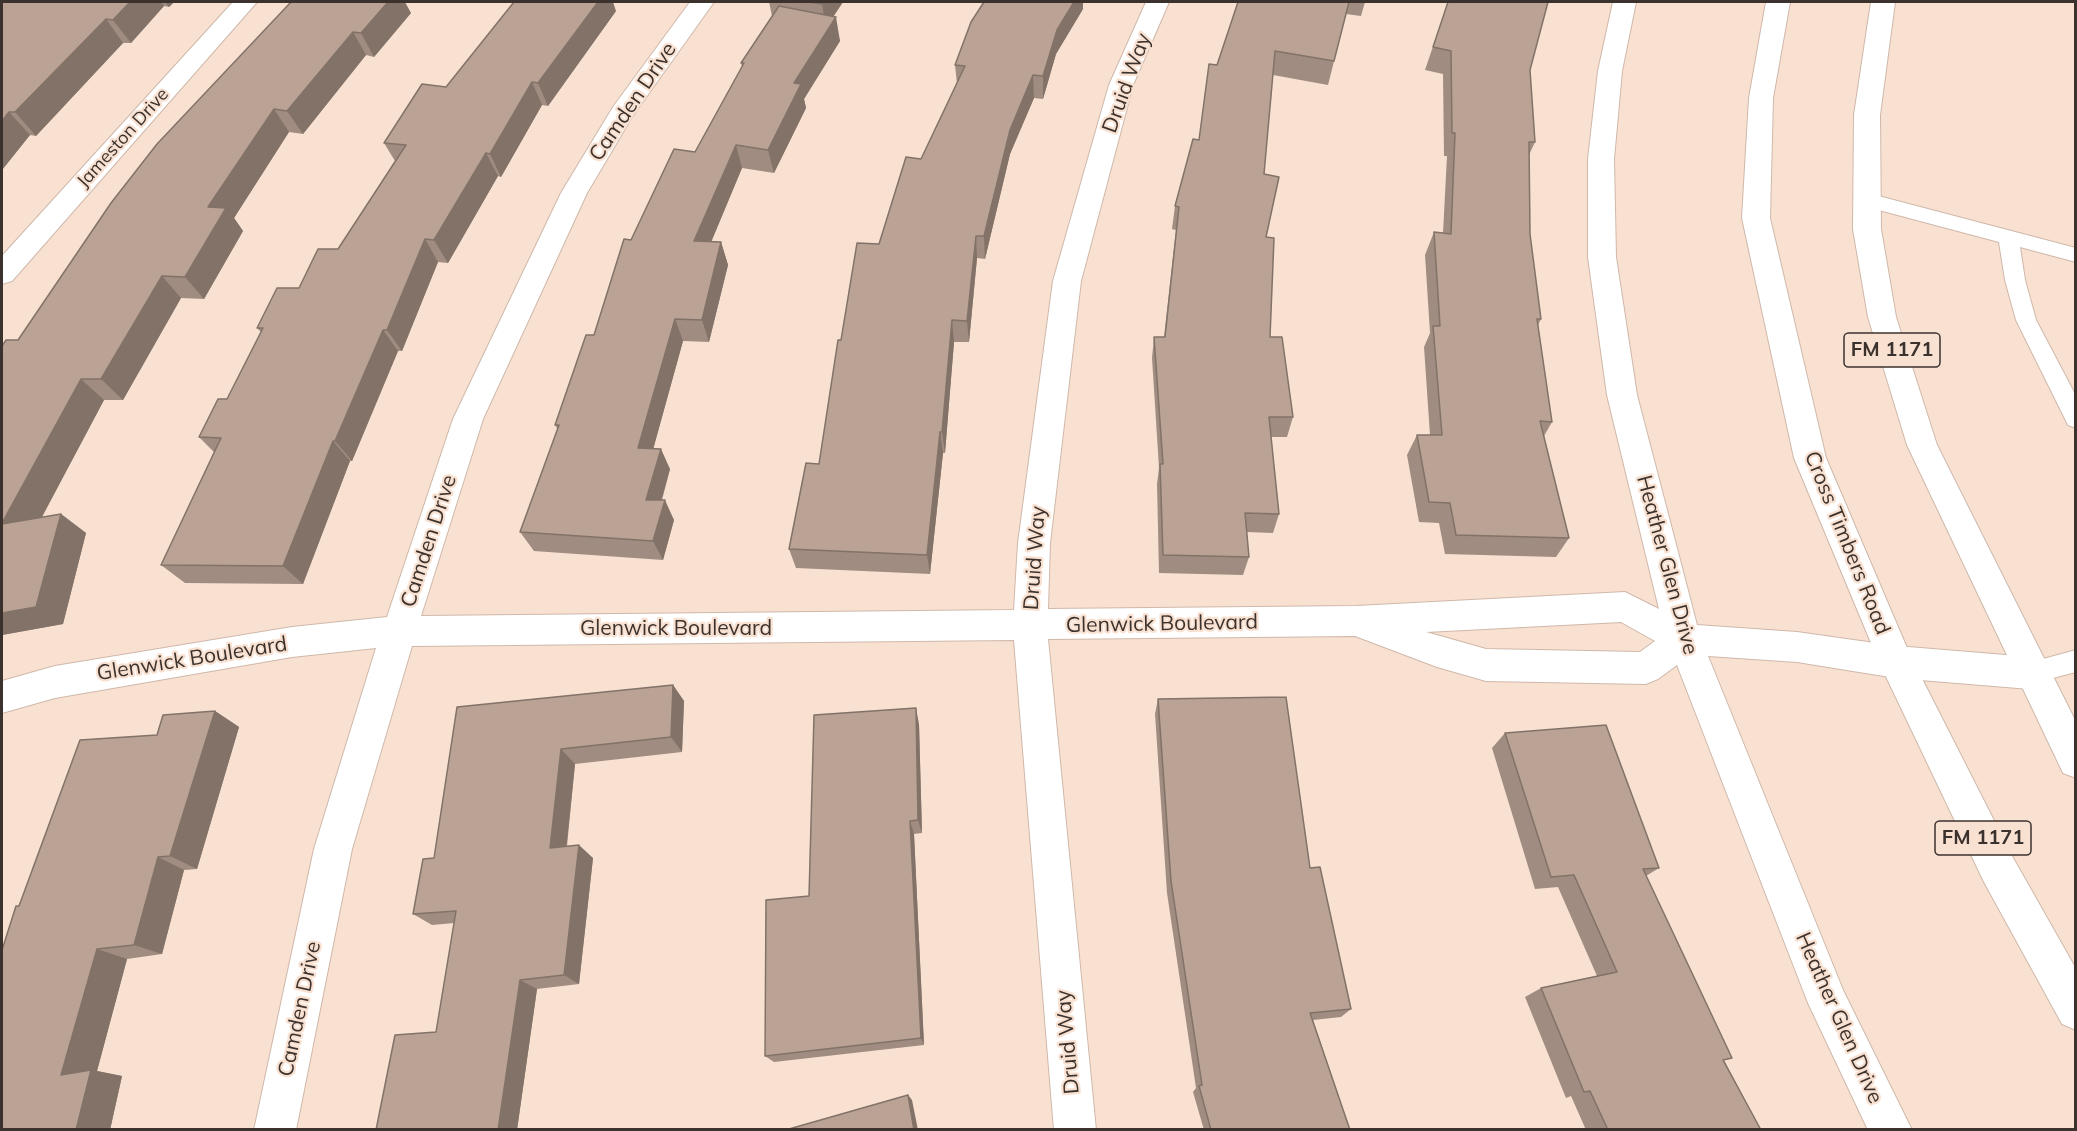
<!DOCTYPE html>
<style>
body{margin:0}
#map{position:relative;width:2077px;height:1131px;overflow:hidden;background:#f9e1d2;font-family:Mulish,sans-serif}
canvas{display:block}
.frame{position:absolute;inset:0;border:3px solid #3c322d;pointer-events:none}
</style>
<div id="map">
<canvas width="2077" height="1131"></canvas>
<div class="frame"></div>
</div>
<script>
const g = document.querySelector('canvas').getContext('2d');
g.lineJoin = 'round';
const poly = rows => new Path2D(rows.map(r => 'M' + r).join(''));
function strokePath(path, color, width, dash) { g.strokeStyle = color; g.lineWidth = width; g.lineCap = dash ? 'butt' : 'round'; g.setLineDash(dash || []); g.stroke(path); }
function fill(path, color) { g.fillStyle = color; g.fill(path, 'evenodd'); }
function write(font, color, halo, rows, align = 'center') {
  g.font = font + ' Mulish,sans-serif'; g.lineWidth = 4.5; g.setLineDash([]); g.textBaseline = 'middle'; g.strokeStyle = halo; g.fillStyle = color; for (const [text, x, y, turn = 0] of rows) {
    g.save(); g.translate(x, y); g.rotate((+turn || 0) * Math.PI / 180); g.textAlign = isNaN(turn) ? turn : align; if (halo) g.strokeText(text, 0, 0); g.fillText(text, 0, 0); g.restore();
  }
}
const lane = poly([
 [1867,193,2076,248,2076,262,2020,247,2025,280,2036,320,2076,396,2076,428,2068,425,2016,320,2005,280,1999,242,1860,205,1857,200,1860,195,1867,193],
 [2076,650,2076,672,2030,684,2021,681,2017,673,2021,665,2076,650]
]);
const street = poly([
 [233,2,257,2,12,281,2,284,2,256,233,2],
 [690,2,714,2,632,117,587,193,483,419,421,616,1014,610,1018,543,1053,281,1109,85,1146,2,1169,2,1133,85,1081,281,1050,543,1048,609,1356,606,1625,592,1659,609,1607,395,1588,257,1588,159,1598,71,1613,2,1636,2,1622,71,1614,159,1616,257,1637,395,1697,625,1797,632,1896,646,2030,657,2042,662,2047,673,2042,684,2030,689,1896,678,1797,662,1708,656,1843,990,1912,1130,1868,1130,1808,1003,1677,665,1658,679,1646,684,1486,681,1437,667,1355,636,1048,639,1096,1130,1054,1130,1014,640,412,646,352,849,296,1130,254,1130,314,849,376,648,292,657,55,698,2,713,2,681,55,666,292,627,387,617,453,419,561,193,613,107,690,2],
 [1621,622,1655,641,1640,652,1486,649,1426,632,1621,622]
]);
const primary = poly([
 [1766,2,1790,2,1773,98,1770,218,1826,458,1910,655,2012,856,2076,969,2076,1030,2062,1024,1984,882,1879,662,1794,458,1742,218,1749,98,1766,2],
 [1871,2,1895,2,1880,115,1881,229,1896,317,1937,445,2076,722,2076,778,2063,773,1907,445,1868,317,1853,229,1854,115,1871,2]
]);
strokePath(lane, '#cfb8aa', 2);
strokePath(street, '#cfb8aa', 2);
strokePath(primary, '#cfb8aa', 2);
fill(lane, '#fff');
fill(street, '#fff');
fill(primary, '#fff');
fill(poly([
 [2,2,174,2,169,7,164,6,131,43,123,43,36,136,30,135,2,170],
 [291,2,411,13,374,57,366,55,303,134,289,132,234,218,243,231,204,299,181,298,123,400,104,400,42,517,61,514,86,533,63,624,2,635,2,346,18,340],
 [769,2,843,2,833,16,840,41,804,99,806,108,774,173,742,168,711,242,721,242,728,265,709,342,683,341,653,449,670,469,662,500,674,520,663,560,534,551,520,532,558,430,555,425,594,335,631,240,695,152,742,67,741,63,772,16],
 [1238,2,1365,2,1361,16,1346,14,1328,85,1273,75,1264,174,1270,337,1293,417,1287,437,1271,437,1279,514,1273,533,1247,532,1249,557,1243,575,1159,573,1157,484,1159,468,1152,358,1154,337,1164,337,1176,230,1172,229,1175,206,1199,140,1217,65],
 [1448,2,1530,70,1535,142,1529,155,1530,234,1541,319,1538,325,1552,422,1544,436,1569,538,1556,557,1445,554,1439,523,1419,522,1407,455,1417,435,1430,435,1424,347,1430,333,1425,255,1434,232,1443,233,1447,156,1444,156,1443,74,1425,70],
 [1083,9,1056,54,1043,99,1034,98,1010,154,985,259,977,258,969,342,954,342,945,453,943,453,930,574,796,568,789,549,819,464,841,340,879,244,921,159,957,84,955,65],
 [616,11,548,106,542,105,501,177,498,176,448,263,438,262,402,351,398,351,352,461,350,461,303,584,185,583,161,565,214,452,199,437,227,399,261,332,257,328,299,288,338,249,395,161,384,143],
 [673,685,684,701,682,752,575,764,567,846,593,858,579,984,537,989,517,1130,376,1130,436,1032,454,923,432,925,413,914,434,858,457,707],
 [1158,699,1310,868,1351,1009,1341,1017,1313,1020,1350,1130,1204,1130,1193,1092,1196,1088,1167,893,1155,714],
 [215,711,239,727,197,869,184,870,162,954,127,959,97,1071,122,1076,110,1130,2,1130,19,906],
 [919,724,922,833,914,834,924,1045,774,1062,765,1056,809,896],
 [1505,733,1659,868,1646,876,1724,1060,1761,1130,1586,1130,1571,1096,1566,1098,1525,997,1541,988,1597,976,1558,887,1535,889,1492,748]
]), '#a08c80');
fill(poly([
 [130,2,161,2,164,6,131,43,113,20],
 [165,2,174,2,169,7],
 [380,2,405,2,411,13,374,57,361,33],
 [598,2,613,2,616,11,548,106,538,83],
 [823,2,843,2,826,28,822,4],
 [1074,2,1083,2,1083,9,1056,54,1043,99,1043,76,1057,30],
 [836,17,840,41,804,99,806,108,774,173,768,150,794,83],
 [106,19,123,43,36,136,15,112],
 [353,32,366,55,303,134,287,111],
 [1033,75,1034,98,1010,154,985,259,984,236,1010,130],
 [532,82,542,105,501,177,490,154],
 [274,109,289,132,234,218,243,231,204,299,185,277,208,207],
 [9,112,30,135,2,170,2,121],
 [736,145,742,168,702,264,694,241],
 [486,153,498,176,448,263,434,240],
 [976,236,977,258,969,342,967,321],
 [425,239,438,262,402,351,387,330],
 [721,242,728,265,709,342,702,320],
 [162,276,181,298,123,400,101,379],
 [675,319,683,341,648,468,638,448],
 [952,320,954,342,945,453,942,432],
 [383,330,398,351,352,461,335,441],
 [81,379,104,400,28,543,2,524],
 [940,432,943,453,930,574,927,555],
 [333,441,350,461,303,584,283,566],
 [661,449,670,469,656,519,646,500],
 [665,500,674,520,663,560,653,541],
 [61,514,86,533,63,624,2,635,2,613],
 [673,685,684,701,682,752,671,737],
 [916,708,919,724,922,833,918,820],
 [215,711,239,727,197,869,170,856],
 [561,749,575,764,565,860,550,848],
 [910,821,914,834,924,1045,921,1038],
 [579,845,593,858,579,984,564,975],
 [158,857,184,870,162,954,134,945],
 [97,949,127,959,97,1071,122,1076,110,1130,76,1130,61,1075],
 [520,980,537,989,517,1130,498,1130],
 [908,1095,912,1100,918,1130,914,1130]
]), '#827268');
const building = poly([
 [2,2,130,2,113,20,106,19,15,112,9,112,2,121,2,2],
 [291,2,388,2,361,33,353,32,287,111,274,109,208,207,226,208,185,277,162,276,101,379,81,379,2,523,2,346,6,340,18,340,111,203,157,144,291,2],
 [514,2,598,2,538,83,532,82,490,154,486,153,434,240,425,239,387,330,383,330,335,441,333,441,283,566,161,565,221,438,199,437,218,399,227,399,263,328,257,328,277,288,299,288,318,249,338,249,406,145,384,143,422,84,446,87,514,2],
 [809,2,823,2,822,4,809,2],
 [984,2,1074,2,1057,30,1043,76,1033,75,1010,130,984,236,976,236,967,321,952,320,942,432,940,432,927,555,789,549,806,463,819,464,838,340,841,340,857,243,879,244,906,157,921,159,965,66,955,65,971,22,984,2],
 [1238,2,1349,2,1334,61,1275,51,1264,174,1279,177,1266,237,1274,238,1270,337,1282,337,1293,417,1269,417,1279,514,1245,513,1249,557,1163,555,1160,464,1163,464,1154,337,1165,337,1179,207,1175,206,1193,139,1199,140,1209,64,1217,65,1238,2],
 [1448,2,1548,2,1530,70,1535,142,1529,142,1530,234,1541,319,1537,319,1552,422,1540,421,1569,538,1456,535,1450,503,1429,502,1417,435,1442,435,1433,326,1440,326,1434,232,1451,234,1455,133,1452,133,1451,51,1433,47,1448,2],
 [779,6,836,17,794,83,801,84,768,150,736,145,694,241,721,242,702,320,675,319,638,448,661,449,646,500,665,500,653,541,520,532,559,425,555,425,586,335,594,335,624,239,631,240,674,149,695,152,744,63,741,63,779,6],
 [61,514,36,607,2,613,2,524,61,514],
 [673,685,671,737,561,749,550,848,579,845,564,975,520,980,498,1130,376,1130,395,1035,436,1032,456,911,413,914,423,859,434,858,457,707,673,685],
 [1286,697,1310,868,1320,867,1351,1009,1310,1013,1350,1130,1211,1130,1199,1086,1202,1085,1171,881,1158,699,1286,697],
 [916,708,918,820,910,821,921,1038,765,1056,766,900,809,896,814,715,916,708],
 [215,711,170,856,158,857,134,945,97,949,61,1075,91,1070,76,1130,2,1130,2,950,16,906,19,906,80,740,157,735,163,715,215,711],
 [1606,725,1659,868,1643,869,1732,1058,1723,1060,1761,1130,1608,1130,1590,1091,1584,1092,1541,988,1617,972,1574,875,1551,877,1505,733,1606,725],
 [908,1095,914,1130,789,1130,789,1129,908,1095]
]);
fill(building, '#baa395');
strokePath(building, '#827268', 1.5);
write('18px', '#3c322d', '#f9e1d2', [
 ["Jameston Drive",123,138,-48]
]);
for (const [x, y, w] of [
 [1892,350,96],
 [1983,838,96]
]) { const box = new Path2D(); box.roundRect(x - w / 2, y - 17, w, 34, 4.5); g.fillStyle = '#f9e1d2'; g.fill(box); strokePath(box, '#3c322d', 1.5); }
write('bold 20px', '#3c322d', null, [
 ["FM 1171",1892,350],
 ["FM 1171",1983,838]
]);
write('21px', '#3c322d', '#f9e1d2', [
 ["Druid Way",1127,83,-70],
 ["Camden Drive",633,102,-56],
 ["Camden Drive",429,541,-72],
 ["Cross Timbers Road",1847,543,68],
 ["Druid Way",1035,558,-86],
 ["Heather Glen Drive",1667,565,75],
 ["Glenwick Boulevard",1162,624,-1],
 ["Glenwick Boulevard",676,629],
 ["Glenwick Boulevard",192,659,-9],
 ["Camden Drive",300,1009,-78],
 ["Heather Glen Drive",1839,1018,66],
 ["Druid Way",1068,1042,-95]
]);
</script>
